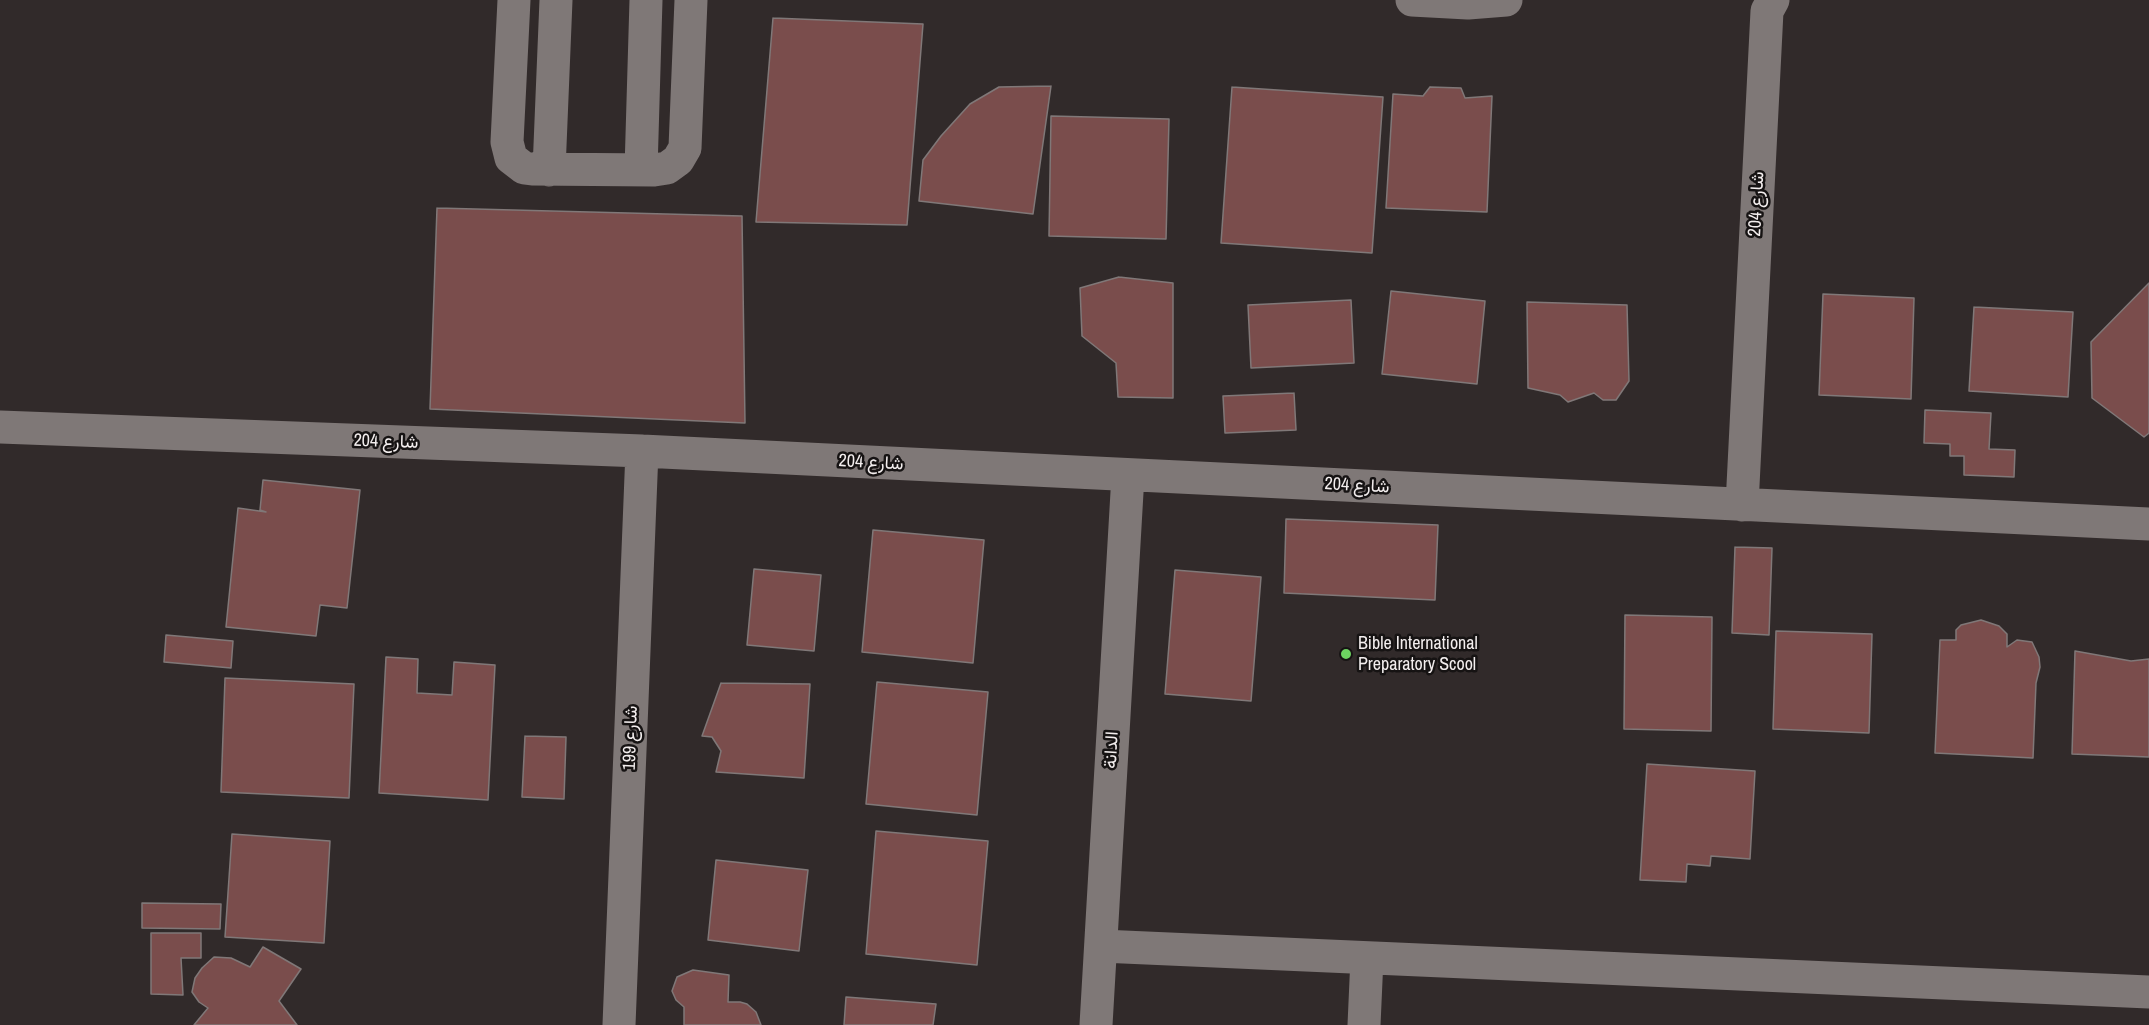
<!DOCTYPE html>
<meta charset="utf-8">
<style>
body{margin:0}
canvas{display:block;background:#312a2a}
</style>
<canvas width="2149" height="1025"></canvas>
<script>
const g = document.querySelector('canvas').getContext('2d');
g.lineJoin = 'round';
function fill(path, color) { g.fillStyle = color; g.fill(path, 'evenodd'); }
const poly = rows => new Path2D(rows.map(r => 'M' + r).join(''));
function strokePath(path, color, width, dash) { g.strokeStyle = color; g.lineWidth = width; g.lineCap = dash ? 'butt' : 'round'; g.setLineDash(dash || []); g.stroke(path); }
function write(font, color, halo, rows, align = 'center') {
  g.font = font + ' "Archivo Narrow",Vazirmatn,sans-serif'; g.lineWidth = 5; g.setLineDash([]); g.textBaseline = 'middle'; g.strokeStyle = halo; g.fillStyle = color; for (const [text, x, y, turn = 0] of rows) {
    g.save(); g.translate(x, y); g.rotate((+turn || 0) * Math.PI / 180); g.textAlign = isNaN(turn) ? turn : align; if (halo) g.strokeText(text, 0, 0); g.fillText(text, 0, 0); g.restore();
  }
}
const building = poly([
 [773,18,923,24,907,225,756,222,773,18],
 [1051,86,1033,214,919,201,923,160,941,136,970,104,999,87,1051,86],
 [1232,87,1383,97,1372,253,1221,243,1232,87],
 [1430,87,1461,88,1465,98,1492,96,1487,212,1386,208,1393,94,1423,96,1430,87],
 [1051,116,1169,119,1166,239,1049,236,1051,116],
 [437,208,742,216,745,423,430,409,437,208],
 [1119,277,1173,283,1173,398,1118,397,1116,363,1082,336,1080,288,1119,277],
 [2149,283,2149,433,2144,437,2092,398,2091,342,2149,283],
 [1391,291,1485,301,1477,384,1382,374,1391,291],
 [1823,294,1914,298,1911,399,1819,395,1823,294],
 [1351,300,1354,363,1251,368,1248,305,1351,300],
 [1527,302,1627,305,1629,381,1616,400,1603,400,1594,393,1568,402,1560,395,1528,388,1527,302],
 [1974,307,2073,312,2068,397,1969,391,1974,307],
 [1294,393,1296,430,1225,433,1223,396,1294,393],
 [1925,410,1991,413,1989,449,2015,450,2014,477,1964,475,1964,456,1950,456,1950,444,1924,443,1925,410],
 [263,480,360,490,347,608,320,605,316,636,226,627,238,508,266,512,260,510,263,480],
 [1286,519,1438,525,1435,600,1284,593,1286,519],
 [873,530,984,540,973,663,862,652,873,530],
 [1735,547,1772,548,1769,635,1732,633,1735,547],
 [754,569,821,575,814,651,747,645,754,569],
 [1175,570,1261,577,1251,701,1165,694,1175,570],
 [1625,615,1712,617,1711,731,1624,729,1625,615],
 [1981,620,1999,626,2007,634,2007,647,2017,640,2032,642,2039,657,2040,667,2036,683,2033,758,1935,753,1940,640,1956,640,1956,630,1961,625,1981,620],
 [1776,631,1872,634,1869,733,1773,729,1776,631],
 [166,635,233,641,231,668,164,662,166,635],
 [2075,651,2131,661,2149,659,2149,757,2072,754,2075,651],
 [386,657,418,659,417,693,452,695,454,662,495,665,488,800,379,793,386,657],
 [225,678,354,684,349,798,221,792,225,678],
 [877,682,988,692,977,815,866,804,877,682],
 [721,683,810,684,804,778,716,772,721,751,712,737,702,736,721,683],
 [525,736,566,737,564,799,522,797,525,736],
 [1647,764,1755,771,1750,859,1711,856,1710,866,1687,864,1686,882,1640,880,1647,764],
 [876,831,988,841,977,965,866,954,876,831],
 [232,834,330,841,324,943,225,937,232,834],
 [716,860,808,870,799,951,708,940,716,860],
 [142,903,221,904,220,929,142,928,142,903],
 [151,933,201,933,201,958,181,958,183,995,151,994,151,933],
 [263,947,301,969,279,1001,297,1025,194,1025,208,1008,199,1002,192,992,195,978,202,968,214,957,231,958,250,967,263,947],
 [693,970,729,975,728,1002,740,1002,747,1004,756,1012,761,1025,684,1025,684,1007,676,1000,672,991,677,977,693,970],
 [846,997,936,1004,933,1025,844,1025,846,997]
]);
fill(building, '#7a4d4c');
strokePath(building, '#807878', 1.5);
strokePath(poly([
 [514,0,507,142,511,158,524,168,532,169,654,170,667,168,678,160,685,148,691,0],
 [1412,0,1468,3,1506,0],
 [549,170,556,0],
 [641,170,646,0],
 [0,427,642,451,2149,524],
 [1742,505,1767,11,1773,0],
 [1101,946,2149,992],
 [619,1025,642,451],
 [1096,1025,1128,475],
 [1364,1025,1367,958]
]), '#7f7877', 33);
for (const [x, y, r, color] of [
 [1346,654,6,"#6dd361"]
]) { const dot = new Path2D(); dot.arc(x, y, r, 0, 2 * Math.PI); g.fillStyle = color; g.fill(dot); strokePath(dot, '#161313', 2); }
write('18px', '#f3eeee', '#161313', [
 ["شارع 204",1757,204,-87],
 ["شارع 204",386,442,2],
 ["شارع 204",871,463,3],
 ["شارع 204",1357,486,3],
 ["شارع 199",631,738,-88],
 ["الدانة",1112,750,-87]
]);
write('18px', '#f3eeee', '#161313', [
 ["Bible International",1358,644],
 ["Preparatory Scool",1358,665]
], 'left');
</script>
